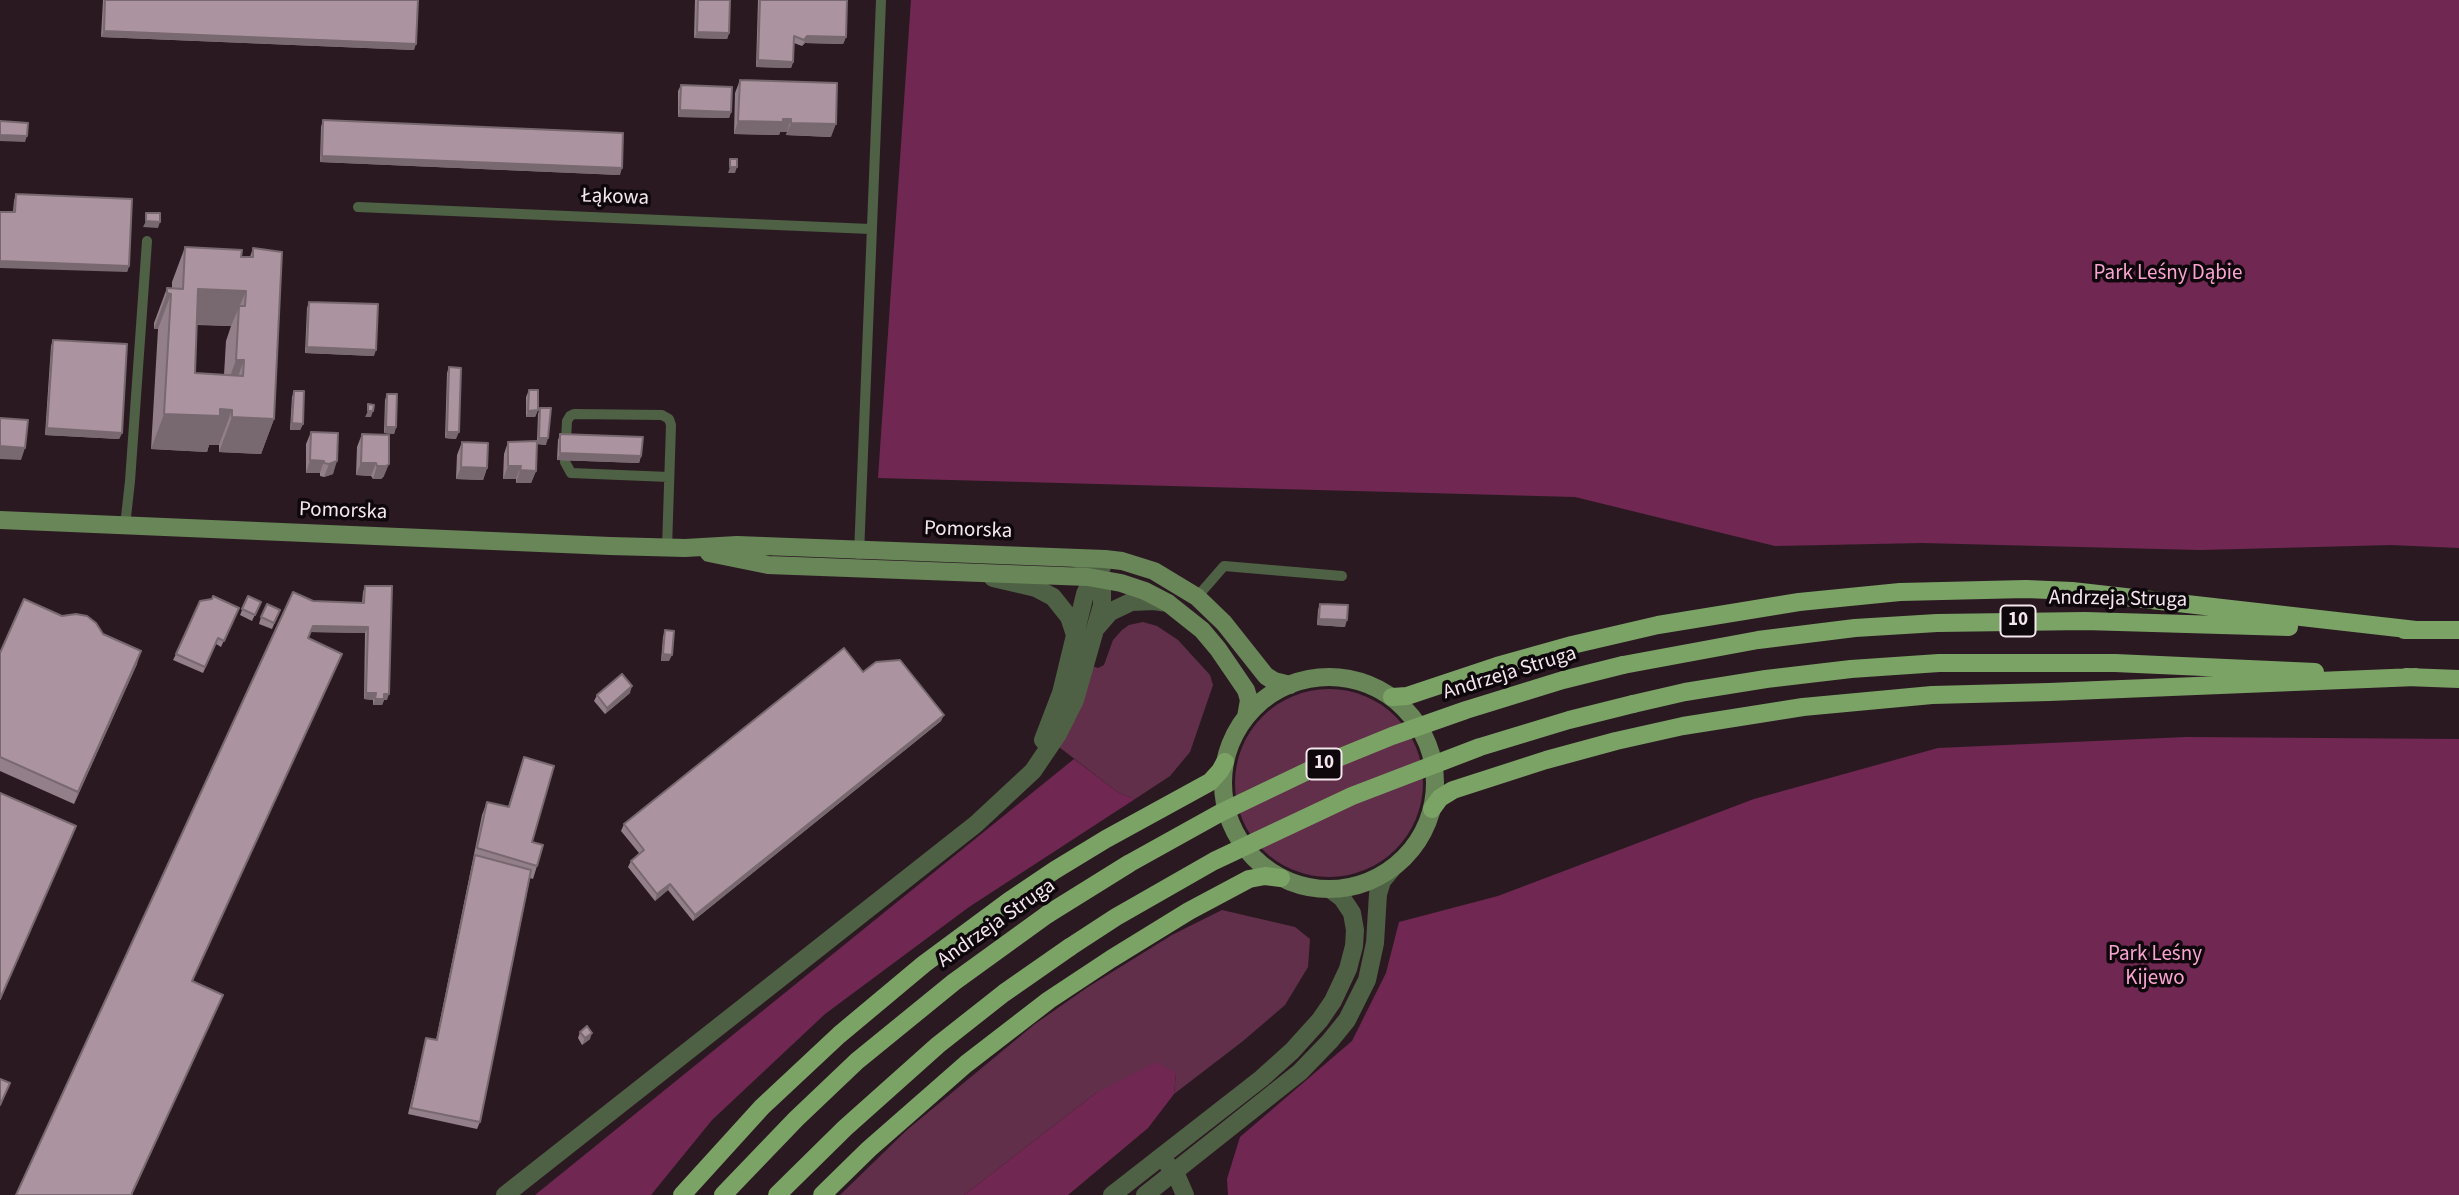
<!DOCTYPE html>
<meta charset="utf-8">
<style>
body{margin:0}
canvas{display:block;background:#2b1922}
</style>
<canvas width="2459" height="1195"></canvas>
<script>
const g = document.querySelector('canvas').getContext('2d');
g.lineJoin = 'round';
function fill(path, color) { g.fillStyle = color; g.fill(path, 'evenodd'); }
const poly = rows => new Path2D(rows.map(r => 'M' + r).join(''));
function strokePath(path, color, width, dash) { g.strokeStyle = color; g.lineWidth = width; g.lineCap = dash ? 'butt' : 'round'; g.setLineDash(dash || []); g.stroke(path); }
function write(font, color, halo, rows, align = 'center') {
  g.font = font + ' "Source Sans 3",sans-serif'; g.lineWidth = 7; g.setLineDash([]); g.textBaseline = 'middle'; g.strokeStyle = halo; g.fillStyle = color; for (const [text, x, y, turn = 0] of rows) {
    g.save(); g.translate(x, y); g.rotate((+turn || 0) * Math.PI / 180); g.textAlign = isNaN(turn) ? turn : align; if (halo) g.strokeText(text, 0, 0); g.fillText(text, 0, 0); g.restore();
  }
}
fill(poly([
 [1143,622,1157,626,1178,640,1210,675,1213,685,1190,752,1170,776,1135,799,1119,793,1059,747,1092,666,1098,668,1104,665,1113,640,1122,630,1129,625],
 '1235 783a94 94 0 1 1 188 0a94 94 0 1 1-188 0Z',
 [1222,910,1295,927,1310,939,1308,967,1285,1005,1243,1041,1174,1094,1176,1073,1096,1093,964,1195,840,1195,908,1129,1035,1024,1088,987,1172,935]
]), '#612f4a');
fill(poly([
 [911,0,2459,0,2459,548,2391,545,2200,550,1922,543,1775,546,1575,497,878,478],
 [2186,737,2459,739,2459,1195,1228,1195,1227,1179,1240,1137,1352,1041,1386,973,1399,922,1498,896,1754,799,1938,748],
 [1074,759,1119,793,1135,799,969,907,825,1014,712,1120,651,1195,535,1195],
 [1156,1062,1176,1073,1174,1094,1148,1128,1068,1195,964,1195,1096,1093]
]), '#702852');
strokePath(poly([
 [358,207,870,229],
 [125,526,130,481,147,241],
 [667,548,671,425,669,419,662,415,574,414,570,416,567,421,565,462,571,473,669,477],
 [859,554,881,0],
 [1197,597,1224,566,1342,576]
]), '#4e6144', 10);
strokePath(poly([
 [993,578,1036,588,1053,597,1069,617,1075,635],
 [1097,627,1110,612,1131,602,1154,601,1168,603],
 [1043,740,1061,693,1085,594,1092,578,1102,567],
 [1168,1165,1175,1172,1185,1195],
 [505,1195,976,824,1033,771,1058,734,1075,700,1102,605,1102,587,1096,572,1086,562,1075,558],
 [1112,1195,1262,1078,1292,1051,1320,1020,1333,1001,1348,969,1354,946,1355,930,1352,913,1342,898,1330,889],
 [1145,1195,1300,1072,1330,1041,1347,1020,1367,980,1375,943,1378,894,1382,881,1392,869]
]), '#4e6144', 18);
strokePath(poly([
 [0,520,610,546,685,548,737,545,1105,559,1122,561,1154,571,1197,597,1224,623,1266,676,1274,681,1290,685],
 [709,553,768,565,1088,577,1121,583,1145,591,1168,603,1202,630,1218,649,1246,690,1249,700,1246,717],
 '1223 783a106 106 0 1 1 212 0a106 106 0 1 1-212 0Z'
]), '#688657', 18);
strokePath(poly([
 [2404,630,2459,630],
 [1623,665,1758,640,1855,628,1937,623,2085,621,2289,627],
 [2406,677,2459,679],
 [1392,697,1407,696,1497,666,1572,645,1658,625,1799,602,1900,592,2026,589,2072,591,2416,630],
 [1633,704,1685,692,1766,679,1851,669,1939,663,2115,663,2315,672],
 [1432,809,1440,798,1453,790,1546,760,1616,741,1683,726,1803,707,1932,695,2049,692,2416,677],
 [682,1195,762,1107,839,1035,924,964,1009,901,1055,870,1106,839,1210,782,1220,771,1225,762],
 [723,1195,796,1119,857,1061,954,982,1048,914],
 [777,1195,845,1128,938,1045,1004,993,1070,947],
 [822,1195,869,1149,966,1064,1049,1000,1111,959,1189,911,1249,879,1265,876,1281,878]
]), '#7ca366', 18);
strokePath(poly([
 [1048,914,1130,863,1220,813,1316,767,1392,736,1466,710,1563,680,1623,665],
 [1070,947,1116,917,1214,861,1352,796,1480,747,1569,720,1633,704]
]), '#7ca366', 18);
fill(poly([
 [103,0,418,0,414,50,101,37],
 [695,0,730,0,729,33,727,39,694,38],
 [758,0,847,0,846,37,843,44,805,43,802,46,794,43,793,62,791,68,756,67],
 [740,80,831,137,786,135,787,132,780,132,779,135,734,134,735,93],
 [681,85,731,112,729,118,678,117,678,91],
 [323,120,620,175,320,162,321,127],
 [16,194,129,266,127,272,13,212,14,201],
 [185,247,241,257,250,257,253,248,274,419,261,454,219,452,219,445,209,445,207,452,151,449,158,329,154,329,154,323,167,288,172,288,172,282],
 [197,325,231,326,226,341,224,375,195,373],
 [309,302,374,356,305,353,307,308],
 [53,340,122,433,119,439,45,435,51,346],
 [449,367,456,439,445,438,447,373],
 [529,390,538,410,535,417,526,417,526,397],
 [294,391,303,424,300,430,290,430,292,397],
 [387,394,396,427,394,434,384,433,385,400],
 [540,408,546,445,537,444,536,471,531,483,516,483,516,479,503,479,504,454,508,442,537,441,538,414],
 [311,432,338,433,333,474,324,477,320,476,320,473,306,473,306,444],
 [362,434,384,476,381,479,373,479,371,476,356,475,357,447],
 [560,434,641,456,639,463,557,460,558,440],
 [462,442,487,468,483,480,456,479,457,455],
 [365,586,387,700,384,700,382,705,373,705,373,700,364,699,365,633,310,632,308,639,342,654,192,981,223,995,132,1195,16,1195,313,601,362,603,363,592],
 [248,596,258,608,252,621,240,615],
 [1320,604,1345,627,1317,625,1318,610],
 [280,610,272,629,259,624,261,617],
 [236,614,221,647,216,644,203,673,173,660,176,654],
 [665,630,669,661,661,661,663,637],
 [103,634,137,664,74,804,0,771,0,653],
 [863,672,941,721,693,921,668,890,655,901,628,867,631,861,639,853,621,831,624,824],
 [630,693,605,714,594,701,597,695],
 [524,757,532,842,537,866,533,879,530,878,480,1122,477,1129,408,1114,426,1038,436,1040,482,815,487,802,508,807],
 [580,1032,590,1039,582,1045,578,1038]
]), '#937f89');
fill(poly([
 [104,31,416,44,414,50,101,37],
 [697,32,729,33,727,39,694,38],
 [807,36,846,37,843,44,805,43,802,46],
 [758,60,793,62,791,68,756,67],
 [680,110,731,112,729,118,678,117],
 [783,119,791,119,787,132,780,132,779,135,734,134,738,121],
 [791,123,836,124,831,137,786,135],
 [0,135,27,136,25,142,0,141],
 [322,156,622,168,620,175,320,162],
 [730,167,737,167,735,173,728,173],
 [146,221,160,222,158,228,143,227],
 [0,261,129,266,127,272,0,268],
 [198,289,246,291,231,326,185,324],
 [167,293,171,294,158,329,154,329],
 [307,347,376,350,374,356,305,353],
 [236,360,244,360,231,396,223,396],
 [220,409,232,410,219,445,209,445,207,452,151,449,164,414],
 [538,410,535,417,526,417,528,411],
 [368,411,373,411,371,417,365,417],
 [232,417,274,419,261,454,219,452],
 [292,423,303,424,300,430,290,430],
 [386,427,396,427,394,434,384,433],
 [47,428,122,433,119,439,45,435],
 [447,432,459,432,456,439,445,438],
 [539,438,548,438,546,445,537,444],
 [0,446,25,448,21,460,0,459],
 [560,453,641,456,639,463,557,460],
 [310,460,324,461,320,473,306,473],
 [337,461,333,474,324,477,329,464],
 [361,463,376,463,371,476,356,475],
 [389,464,384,476,381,479,373,479,377,466],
 [508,466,521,466,516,479,503,479],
 [461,467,487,468,483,480,456,479],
 [520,470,536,471,531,483,516,483],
 [1319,619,1347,620,1345,627,1317,625],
 [313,626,368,627,365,633,310,632],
 [141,651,137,664,74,804,78,792],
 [663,654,672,655,669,661,661,661],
 [632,686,630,693,605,714,607,708],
 [366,693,376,693,373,700,364,699],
 [384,694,389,694,387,700,384,700,382,705,373,705,375,699],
 [944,715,941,721,693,921,695,915],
 [670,884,668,890,655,901,657,894],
 [592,1033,590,1039,582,1045,585,1038]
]), '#78686f');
const building = poly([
 [105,0,418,0,416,44,104,31,105,0],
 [698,0,730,0,729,33,697,32,698,0],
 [760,0,847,0,846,37,807,36,804,40,794,36,793,62,758,60,760,0],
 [740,80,837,83,836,124,791,123,791,119,783,119,783,122,738,121,740,80],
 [681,85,732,87,731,112,680,110,681,85],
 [323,120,623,133,622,168,322,156,323,120],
 [0,121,28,123,27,136,0,135,0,121],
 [730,159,737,159,737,167,730,167,730,159],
 [16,194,132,199,129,266,0,261,0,212,15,212,16,194],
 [146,213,160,213,160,222,146,221,146,213],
 [185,247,242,250,241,257,253,257,253,248,282,252,274,419,232,417,232,410,220,409,220,416,164,414,171,294,167,293,167,288,183,289,185,247],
 [198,289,246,291,245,306,239,306,236,360,244,360,243,376,195,373,198,289],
 [309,302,378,304,376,350,307,347,309,302],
 [53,340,127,344,122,433,47,428,53,340],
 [449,367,461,368,459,432,447,432,449,367],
 [529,390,538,390,538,410,528,411,529,390],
 [294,391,304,391,303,424,292,423,294,391],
 [387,394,397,394,396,427,386,427,387,394],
 [368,404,374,405,373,411,368,411,368,404],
 [540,408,551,408,548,438,539,438,540,408],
 [0,418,28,420,25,448,0,446,0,418],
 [311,432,338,433,337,461,329,464,324,463,324,461,310,460,311,432],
 [362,434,389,435,389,464,386,466,377,466,376,463,361,463,362,434],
 [560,434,643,437,641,456,560,453,560,434],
 [537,441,536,471,520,470,521,466,508,466,508,442,537,441],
 [462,442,488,443,487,468,461,467,462,442],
 [365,586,392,586,389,694,384,694,384,699,375,699,376,693,366,693,368,627,313,626,308,638,342,654,192,981,223,995,131,1195,16,1195,293,592,313,601,364,603,365,586],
 [213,596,239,608,224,641,218,638,205,667,176,654,200,601,212,599,213,596],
 [248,596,261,602,255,615,242,609,248,596],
 [24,599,62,616,76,614,87,616,96,623,103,634,141,651,78,792,0,757,0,653,24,599],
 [267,604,280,610,274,623,261,617,267,604],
 [1320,604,1348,605,1347,620,1319,619,1320,604],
 [665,630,674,631,672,655,663,654,665,630],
 [844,648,863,672,876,662,900,660,944,715,695,915,670,884,657,894,631,861,644,850,624,824,844,648],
 [622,674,632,686,607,708,597,695,622,674],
 [524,757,554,766,532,842,543,845,537,866,477,848,487,802,509,807,524,757],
 [0,793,76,826,0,999,0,793],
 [475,855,531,870,480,1122,411,1108,426,1038,437,1040,475,855],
 [587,1026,592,1033,585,1038,580,1032,587,1026],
 [0,1079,10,1083,0,1105,0,1079]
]);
fill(building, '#ab949f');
strokePath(building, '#78686f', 2);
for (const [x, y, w] of [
 [2018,621,35],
 [1324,764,35]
]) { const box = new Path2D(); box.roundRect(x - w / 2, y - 15.5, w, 31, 5); g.fillStyle = '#0e070b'; g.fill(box); strokePath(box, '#f4e7ed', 2); }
write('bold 19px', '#f4e7ed', null, [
 ["10",2018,621],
 ["10",1324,764]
]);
write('21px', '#f4e7ed', '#0e070b', [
 ["Łąkowa",615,198,2],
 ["Pomorska",343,512,2],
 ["Pomorska",968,531,2],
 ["Andrzeja Struga",2118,600,1],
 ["Andrzeja Struga",1510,674,-17],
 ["Andrzeja Struga",997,924,-35]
]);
write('21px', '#f9a4d0', '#0e070b', [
 ["Park Leśny Dąbie",2168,274],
 ["Park Leśny",2155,955],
 ["Kijewo",2155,979]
]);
</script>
